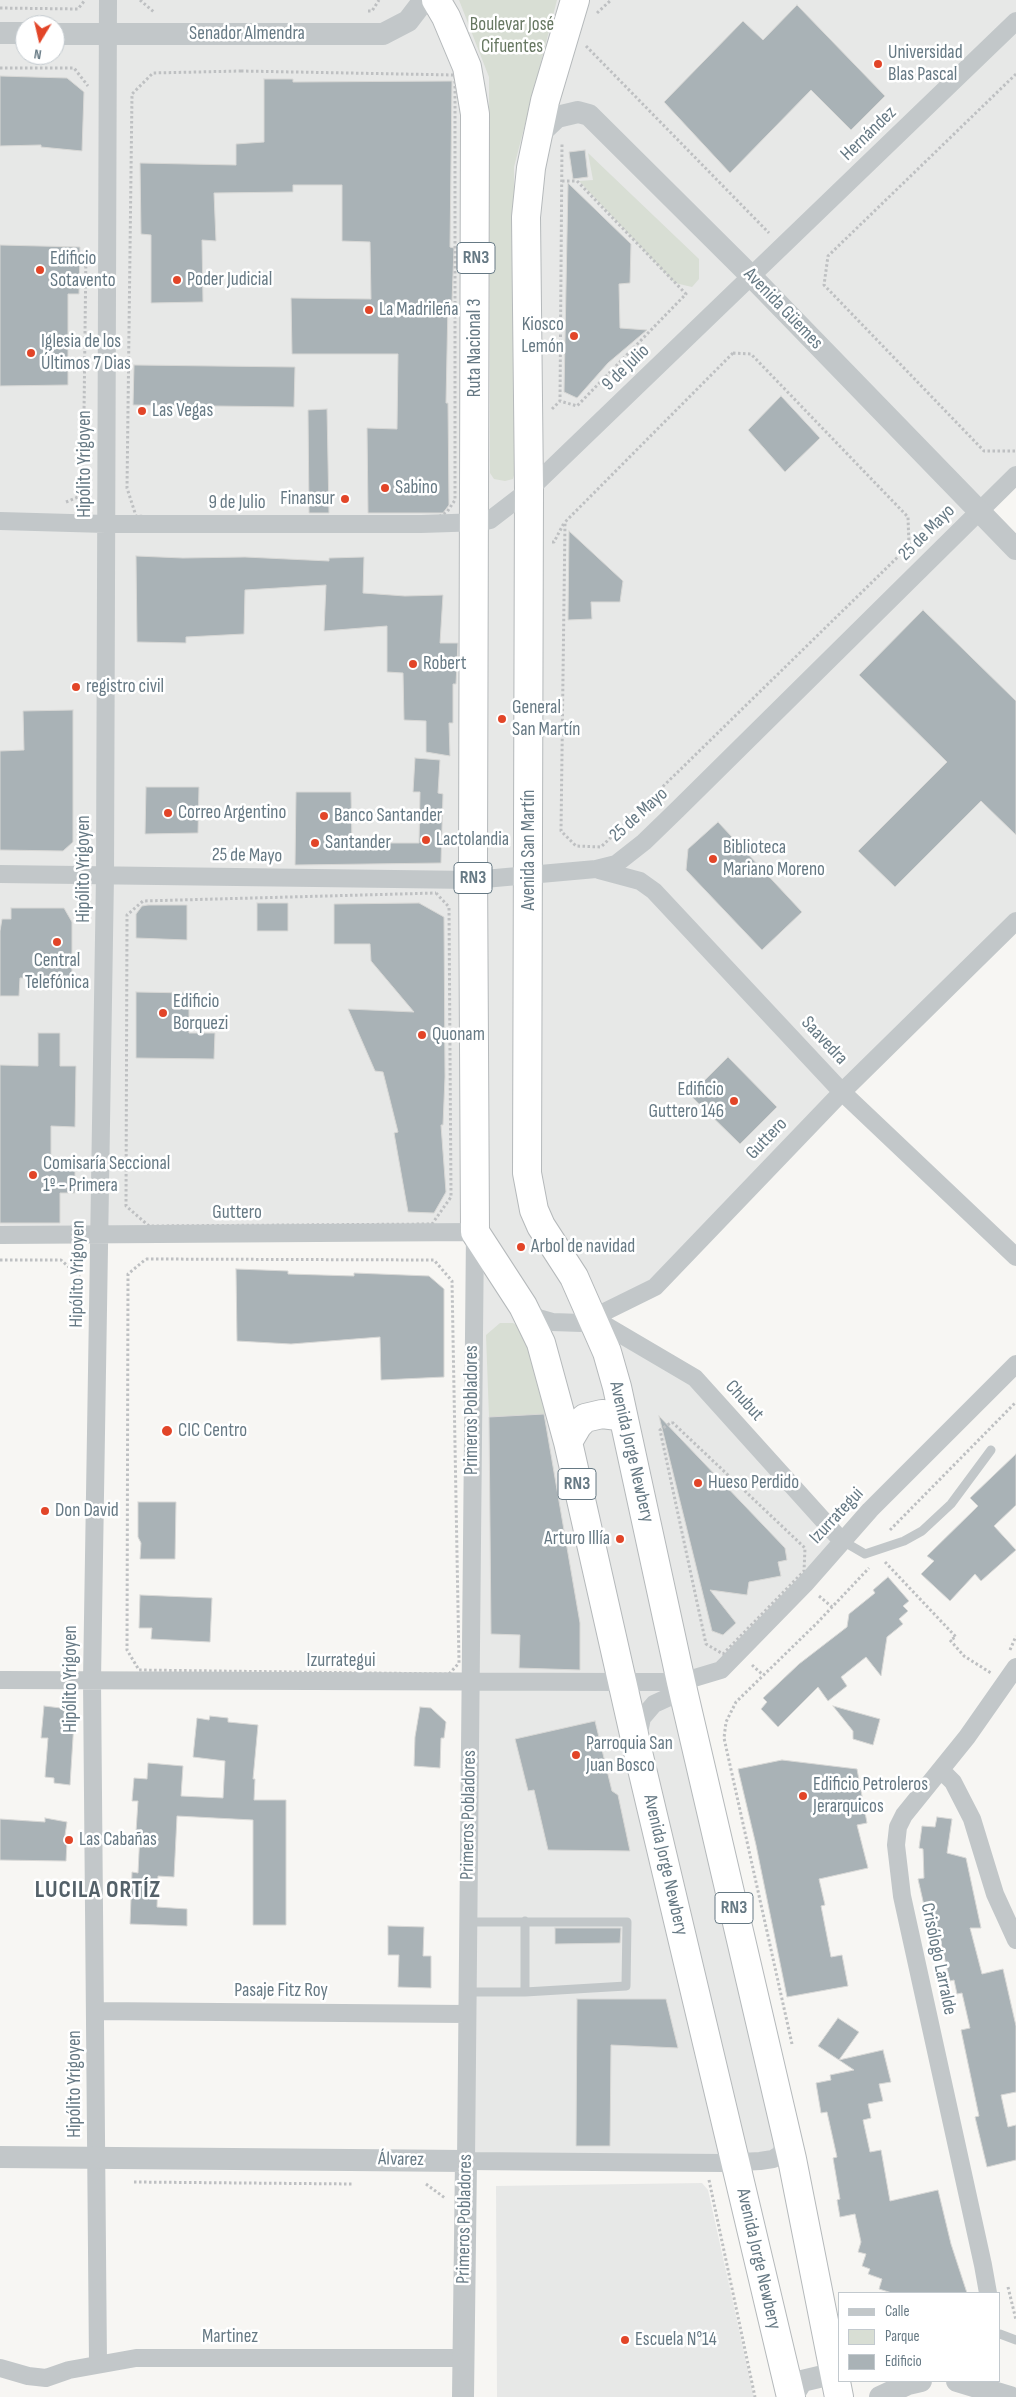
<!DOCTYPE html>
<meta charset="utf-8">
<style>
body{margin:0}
#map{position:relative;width:1016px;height:2397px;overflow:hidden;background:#f7f6f3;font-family:"Sofia Sans Condensed",sans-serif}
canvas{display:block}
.legend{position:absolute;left:838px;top:2292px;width:162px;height:90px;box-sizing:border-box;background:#fff;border:1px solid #c2c9ce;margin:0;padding:6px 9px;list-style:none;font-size:15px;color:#667984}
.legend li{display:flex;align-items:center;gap:10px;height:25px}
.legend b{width:25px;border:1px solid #c2c9ce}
.north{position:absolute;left:15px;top:15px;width:50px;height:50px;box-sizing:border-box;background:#fff;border:1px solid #c2c9ce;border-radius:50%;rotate:189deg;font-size:14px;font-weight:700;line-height:20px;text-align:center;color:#667984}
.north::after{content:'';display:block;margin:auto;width:18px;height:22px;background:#e24528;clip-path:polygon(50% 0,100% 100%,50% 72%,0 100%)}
</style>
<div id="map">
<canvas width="1016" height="2397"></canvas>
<ul class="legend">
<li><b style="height:6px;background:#c2c7c9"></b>Calle</li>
<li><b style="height:14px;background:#d8ded4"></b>Parque</li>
<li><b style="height:14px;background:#a9b2b6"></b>Edificio</li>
</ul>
<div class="north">N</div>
</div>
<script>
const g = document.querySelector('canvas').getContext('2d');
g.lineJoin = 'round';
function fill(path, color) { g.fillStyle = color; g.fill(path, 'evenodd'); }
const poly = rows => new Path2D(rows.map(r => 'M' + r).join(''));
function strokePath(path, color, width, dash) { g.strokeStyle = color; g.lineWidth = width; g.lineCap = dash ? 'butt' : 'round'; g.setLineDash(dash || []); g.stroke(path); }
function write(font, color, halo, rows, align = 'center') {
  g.font = font + ' "Sofia Sans Condensed",sans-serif'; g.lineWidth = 5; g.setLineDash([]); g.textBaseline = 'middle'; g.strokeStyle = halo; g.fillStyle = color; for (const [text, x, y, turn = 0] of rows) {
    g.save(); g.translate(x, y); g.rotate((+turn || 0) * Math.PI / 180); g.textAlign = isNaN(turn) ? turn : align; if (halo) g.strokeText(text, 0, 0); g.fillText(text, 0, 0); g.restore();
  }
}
fill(poly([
 [0,0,1016,0,1016,475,979,511,1016,549,1016,921,655,1287,594,1318,695,1378,841,1540,739,1653,681,1682,781,2154,466,2161,474,1232,0,1235],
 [25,25,55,25,55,55,25,55],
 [702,2183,708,2190,754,2397,497,2397,496,2186]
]), '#e7e8e7');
fill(poly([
 [459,0,557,0,514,167,515,472,513,479,505,481,494,479,490,473,489,77],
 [588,153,699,259,699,279,692,287,675,283,579,181,593,180],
 [500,1323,513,1323,521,1328,535,1363,546,1414,489,1417,486,1335]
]), '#d8ded4');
const building = poly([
 [797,5,885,96,851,130,811,90,730,173,664,102,743,21,763,40,797,5],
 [0,76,67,78,84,92,82,151,41,147,41,145,0,146,0,76],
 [264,79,293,79,293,82,452,81,450,247,454,248,452,302,448,302,446,403,448,403,449,505,443,513,368,513,367,428,397,429,398,354,292,354,291,298,371,299,370,242,342,241,342,185,293,185,293,192,214,193,216,241,202,240,203,302,151,303,151,235,141,234,140,163,236,165,236,144,264,142,264,79],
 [585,150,588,177,573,179,569,152,585,150],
 [568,183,631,244,630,283,619,284,620,328,647,330,608,363,577,398,564,392,568,183],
 [0,245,80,247,79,294,68,294,68,385,0,386,0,245],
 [134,365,295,367,294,407,133,405,134,365],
 [781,396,820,438,785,472,748,430,781,396],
 [327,409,329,513,309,513,308,410,327,409],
 [569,531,623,581,620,602,591,602,592,619,568,620,569,531],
 [136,556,183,558,245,557,329,561,329,558,364,557,363,593,405,596,443,595,440,643,458,643,456,684,453,684,453,723,449,723,450,756,426,752,426,721,404,720,403,673,387,672,387,626,324,631,326,585,245,590,244,634,186,637,186,643,137,642,136,556],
 [923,610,1016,701,1016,835,981,801,895,887,858,851,947,762,859,675,923,610],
 [73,710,73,842,63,851,0,850,0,751,24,750,23,711,73,710],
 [415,758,440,760,438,793,443,794,441,863,295,865,296,792,351,792,352,843,419,843,420,792,413,792,415,758],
 [146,787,199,787,198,833,145,834,146,787],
 [718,822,802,912,762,950,686,870,688,849,718,822],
 [257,903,288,903,288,931,257,931,257,903],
 [419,903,444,917,445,1077,443,1125,441,1125,446,1192,434,1213,408,1212,394,1133,398,1132,383,1072,375,1071,348,1009,414,1012,371,961,370,944,334,944,334,904,419,903],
 [148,905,187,905,187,940,136,938,136,914,142,906,148,905],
 [11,908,64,908,72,922,72,978,20,978,19,996,0,996,0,931,2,919,11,919,11,908],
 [136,992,189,993,189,1033,215,1033,214,1059,136,1058,136,992],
 [38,1033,60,1033,60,1066,76,1066,75,1127,51,1126,51,1162,75,1163,75,1193,60,1193,60,1223,0,1223,0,1065,38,1066,38,1033],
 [728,1057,777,1107,740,1144,690,1095,728,1057],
 [236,1269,288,1271,288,1274,354,1276,354,1273,429,1276,444,1289,444,1377,381,1380,380,1337,291,1344,237,1341,236,1269],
 [544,1414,580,1623,580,1670,519,1668,520,1635,491,1634,489,1417,544,1414],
 [659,1416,785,1548,787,1560,778,1562,781,1576,749,1582,747,1595,710,1590,736,1623,723,1635,712,1631,659,1416],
 [1016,1454,1016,1505,994,1526,1016,1550,981,1581,975,1574,950,1601,921,1574,934,1561,927,1556,978,1506,970,1498,1016,1454],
 [138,1502,176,1502,175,1559,140,1559,141,1543,138,1537,138,1502],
 [888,1577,909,1601,903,1606,908,1611,899,1619,903,1624,887,1637,881,1676,866,1657,841,1677,847,1686,828,1701,818,1687,778,1727,761,1709,767,1702,763,1698,799,1664,847,1627,849,1614,875,1593,873,1590,888,1577],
 [140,1595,212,1598,210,1642,151,1639,152,1628,139,1628,140,1595],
 [44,1706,61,1708,74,1722,70,1785,54,1783,54,1778,45,1777,48,1738,41,1738,44,1706],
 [833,1706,880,1719,873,1745,853,1739,853,1731,833,1706],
 [420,1707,431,1708,446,1722,444,1738,441,1738,440,1768,414,1766,415,1737,420,1707],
 [210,1716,228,1718,228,1722,258,1725,253,1779,255,1779,254,1800,286,1800,286,1925,253,1925,253,1820,177,1816,174,1877,158,1876,157,1907,187,1909,187,1926,130,1924,132,1872,138,1873,140,1832,136,1832,138,1801,132,1801,134,1778,147,1779,148,1763,183,1766,181,1796,223,1798,225,1761,193,1757,197,1718,209,1720,210,1716],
 [595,1721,612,1791,618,1795,630,1851,548,1850,534,1790,528,1791,515,1739,595,1721],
 [782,1760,857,1769,867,1823,857,1825,868,1868,819,1879,825,1905,821,1906,831,1957,842,1955,848,1986,787,1997,756,1845,738,1769,782,1760],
 [937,1817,952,1819,947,1853,966,1858,981,1928,970,1928,982,1974,1003,1969,1016,2026,1016,2092,1001,2095,1008,2127,1016,2125,1016,2160,987,2167,975,2117,979,2116,961,2030,970,2028,962,1993,957,1994,954,1980,950,1981,938,1931,930,1932,918,1879,924,1878,923,1849,919,1848,922,1826,935,1827,937,1817],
 [45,1818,67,1822,64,1842,67,1842,66,1861,0,1860,0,1819,45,1822,45,1818],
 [388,1926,424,1927,423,1956,431,1956,431,1988,398,1987,399,1955,388,1955,388,1926],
 [555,1928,621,1928,620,1943,555,1944,555,1928],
 [577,1999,666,1999,678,2048,611,2045,610,2146,576,2146,577,1999],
 [838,2018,859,2032,839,2060,818,2046,838,2018],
 [883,2050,891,2082,879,2084,883,2101,868,2104,871,2118,863,2120,870,2152,881,2150,890,2201,938,2190,951,2244,967,2293,892,2293,879,2289,882,2279,868,2274,870,2269,862,2266,866,2254,858,2252,861,2242,855,2214,840,2217,837,2200,840,2199,833,2158,837,2157,827,2112,821,2113,816,2083,831,2080,830,2075,854,2070,839,2060,883,2050]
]);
fill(building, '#a9b2b6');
strokePath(building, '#d8d8d6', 1);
const trunk = poly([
 [436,0,446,17,467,67,475,114,473,862,475,1232,523,1306,541,1343,568,1442,638,1752,791,2397],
 [575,0,545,101,531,168,526,217,529,490,527,1173,534,1210,541,1226,574,1277,607,1352,617,1387,681,1682,792,2159,839,2397],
 [568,1442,578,1425,585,1418,602,1414,618,1416,624,1421]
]);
strokePath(trunk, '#b5b9bb', 30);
strokePath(poly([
 [140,0,155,13],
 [0,8,78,9,85,0],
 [368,11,372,11,379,0],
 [597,13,611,0],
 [586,46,769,233],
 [0,68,74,68,88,86],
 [241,71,455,75,455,500,447,512,437,518,182,518,136,516,127,488,132,94,153,73,241,71],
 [1016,74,828,256,824,285,984,451,1016,451],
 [562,181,577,181,686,294,577,406,560,401,562,144],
 [733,353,751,354,908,517,909,546,601,847,576,846,561,831,565,522,733,353],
 [552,409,560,401],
 [66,502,83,495,86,250],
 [552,542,554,542,564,523],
 [436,893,449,907,451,1197,432,1224,149,1226,126,1206,127,915,143,901,436,893],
 [146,1259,434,1260,452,1281,459,1663,449,1674,139,1670,127,1650,128,1274,146,1259],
 [0,1260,61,1260,80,1277],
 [672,1422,805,1548,804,1571,723,1654,706,1644,660,1430,672,1422],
 [890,1530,1016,1402],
 [885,1562,956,1637,950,1640,964,1656,991,1673],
 [819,1596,832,1607],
 [1010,1650,1016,1636],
 [752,1665,763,1675],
 [792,2044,724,1738,726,1722,736,1702,817,1623,869,1568],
 [709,2180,755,2397],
 [134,2182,353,2184],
 [426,2184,445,2198],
 [1008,2287,1016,2320]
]), '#bec0c2', 3, [2.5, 2.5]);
strokePath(poly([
 [841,1540,865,1554,904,1541,922,1531,951,1504,991,1450],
 [525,1921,525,1992],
 [467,1992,525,1992,626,1986,627,1922,468,1922],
 [1000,2334,1016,2340]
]), '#c2c7c9', 9);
strokePath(poly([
 [0,521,106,524,421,524,482,522,490,520,529,490,1016,21],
 [599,870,640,881,654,891,842,1092,1016,1257],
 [0,874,473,880,596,869,616,864,644,842,677,810,1016,475],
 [0,1235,475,1232,466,2161,722,2163,760,2161,773,2159,781,2154,786,2136],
 [526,1308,538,1318,552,1322,582,1323,655,1287,842,1092,1016,921],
 [593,1318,695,1378,841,1540],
 [0,1680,623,1682,681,1682,721,1670,805,1584,870,1510,1016,1364],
 [638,1737,642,1718,654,1704,667,1698,681,1682],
 [941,1770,953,1782,972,1819,995,1894,1016,1940],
 [96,2011,466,2014],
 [988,2293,983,2265,902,1896,896,1845,898,1827,904,1815,967,1737,1016,1667],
 [98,2364,92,1680,105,876,108,0],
 [0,2368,28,2376,46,2378,69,2370,136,2358,463,2358]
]), '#c2c7c9', 18);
strokePath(poly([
 [0,33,25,33],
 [55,34,383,34,408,21,424,0],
 [538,135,557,117,578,112,589,115,752,277,1016,549],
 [0,2157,466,2161,463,2397],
 [957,2381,1010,2397],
 [792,2397,802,2381,840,2372],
 [880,2397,908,2384,921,2381]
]), '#c2c7c9', 22);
strokePath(trunk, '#fff', 28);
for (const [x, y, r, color] of [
 [878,64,5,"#e24528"],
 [40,270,5,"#e24528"],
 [177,280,5,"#e24528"],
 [369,310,5,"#e24528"],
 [574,336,5,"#e24528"],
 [31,353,5,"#e24528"],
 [142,411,5,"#e24528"],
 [385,488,5,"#e24528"],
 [345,499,5,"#e24528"],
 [413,664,5,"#e24528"],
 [76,687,5,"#e24528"],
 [502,719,5,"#e24528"],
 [168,813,5,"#e24528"],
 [324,816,5,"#e24528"],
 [426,840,5,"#e24528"],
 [315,843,5,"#e24528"],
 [713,859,5,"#e24528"],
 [57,942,5,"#e24528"],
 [163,1013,5,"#e24528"],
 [422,1035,5,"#e24528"],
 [734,1101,5,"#e24528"],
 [33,1175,5,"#e24528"],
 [521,1247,5,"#e24528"],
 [167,1431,6,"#e24528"],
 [698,1483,5,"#e24528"],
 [45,1511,5,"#e24528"],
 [620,1539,5,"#e24528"],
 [576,1755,5,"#e24528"],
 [803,1796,5,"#e24528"],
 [69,1840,5,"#e24528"],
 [625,2340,5,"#e24528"]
]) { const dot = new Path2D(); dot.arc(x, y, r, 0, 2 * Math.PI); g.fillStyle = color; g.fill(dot); strokePath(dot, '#fff', 2); }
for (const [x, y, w] of [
 [476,258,38],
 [473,878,38],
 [577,1484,38],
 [734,1908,38]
]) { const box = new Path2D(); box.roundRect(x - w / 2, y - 15.5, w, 31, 4); g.fillStyle = '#fff'; g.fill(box); strokePath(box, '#667984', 1); }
write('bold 18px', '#667984', null, [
 ["RN3",476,258],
 ["RN3",473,878],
 ["RN3",577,1484],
 ["RN3",734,1908]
]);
write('19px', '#667761', '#fff', [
 ["Boulevar José",512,25],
 ["Cifuentes",512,47]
]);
write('19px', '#667984', '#fff', [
 ["Senador Almendra",247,34],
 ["Hernández",869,134,-44],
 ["Avenida Güemes",783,309,46],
 ["Ruta Nacional 3",475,348,-90],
 ["9 de Julio",626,368,-44],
 ["Hipólito Yrigoyen",85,464,-90],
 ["9 de Julio",237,503],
 ["25 de Mayo",927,533,-45],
 ["25 de Mayo",639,815,-42],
 ["Avenida San Martín",529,850,-90],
 ["25 de Mayo",247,856,1],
 ["Hipólito Yrigoyen",84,869,-90],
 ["Saavedra",824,1041,47],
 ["Guttero",767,1139,-46],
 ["Guttero",237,1213],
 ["Hipólito Yrigoyen",78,1274,-89],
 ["Chubut",744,1401,48],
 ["Primeros Pobladores",472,1410,-90],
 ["Avenida Jorge Newbery",631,1452,77],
 ["Izurrategui",837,1516,-47],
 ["Izurrategui",341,1661],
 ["Hipólito Yrigoyen",71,1679,-90],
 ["Primeros Pobladores",469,1815,-89],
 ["Avenida Jorge Newbery",665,1865,77],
 ["Crisólogo Larralde",938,1959,78],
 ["Pasaje Fitz Roy",281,1991],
 ["Hipólito Yrigoyen",75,2084,-90],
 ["Álvarez",401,2160,1],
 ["Primeros Pobladores",465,2219,-89],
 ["Avenida Jorge Newbery",758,2259,77],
 ["Martinez",230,2337]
]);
write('19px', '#667984', '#fff', [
 ["Universidad",888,53],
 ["Blas Pascal",888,75],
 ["Edificio",50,259],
 ["Sotavento",50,281],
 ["Poder Judicial",187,280],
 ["La Madrileña",379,310],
 ["Kiosco",564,325,"right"],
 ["Lemón",564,347,"right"],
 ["Iglesia de los",41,342],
 ["Últimos 7 Dias",41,364],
 ["Las Vegas",152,411],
 ["Sabino",395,488],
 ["Finansur",335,499,"right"],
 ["Robert",423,664],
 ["registro civil",86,687],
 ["General",512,708],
 ["San Martín",512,730],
 ["Correo Argentino",178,813],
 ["Banco Santander",334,816],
 ["Lactolandia",436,840],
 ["Santander",325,843],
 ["Biblioteca",723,848],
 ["Mariano Moreno",723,870],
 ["Central",57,961,"center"],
 ["Telefónica",57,983,"center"],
 ["Edificio",173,1002],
 ["Borquezi",173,1024],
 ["Quonam",432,1035],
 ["Edificio",724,1090,"right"],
 ["Guttero 146",724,1112,"right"],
 ["Comisaría Seccional",43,1164],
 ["1º - Primera",43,1186],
 ["Arbol de navidad",531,1247],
 ["CIC Centro",178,1431],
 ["Hueso Perdido",708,1483],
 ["Don David",55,1511],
 ["Arturo Illía",610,1539,"right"],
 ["Parroquia San",586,1744],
 ["Juan Bosco",586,1766],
 ["Edificio Petroleros",813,1785],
 ["Jerarquicos",813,1807],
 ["Las Cabañas",79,1840],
 ["Escuela N°14",635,2340]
], 'left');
g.letterSpacing = '1px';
write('bold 24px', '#546169', '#fff', [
 ["LUCILA ORTÍZ",98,1891]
]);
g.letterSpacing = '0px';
</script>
